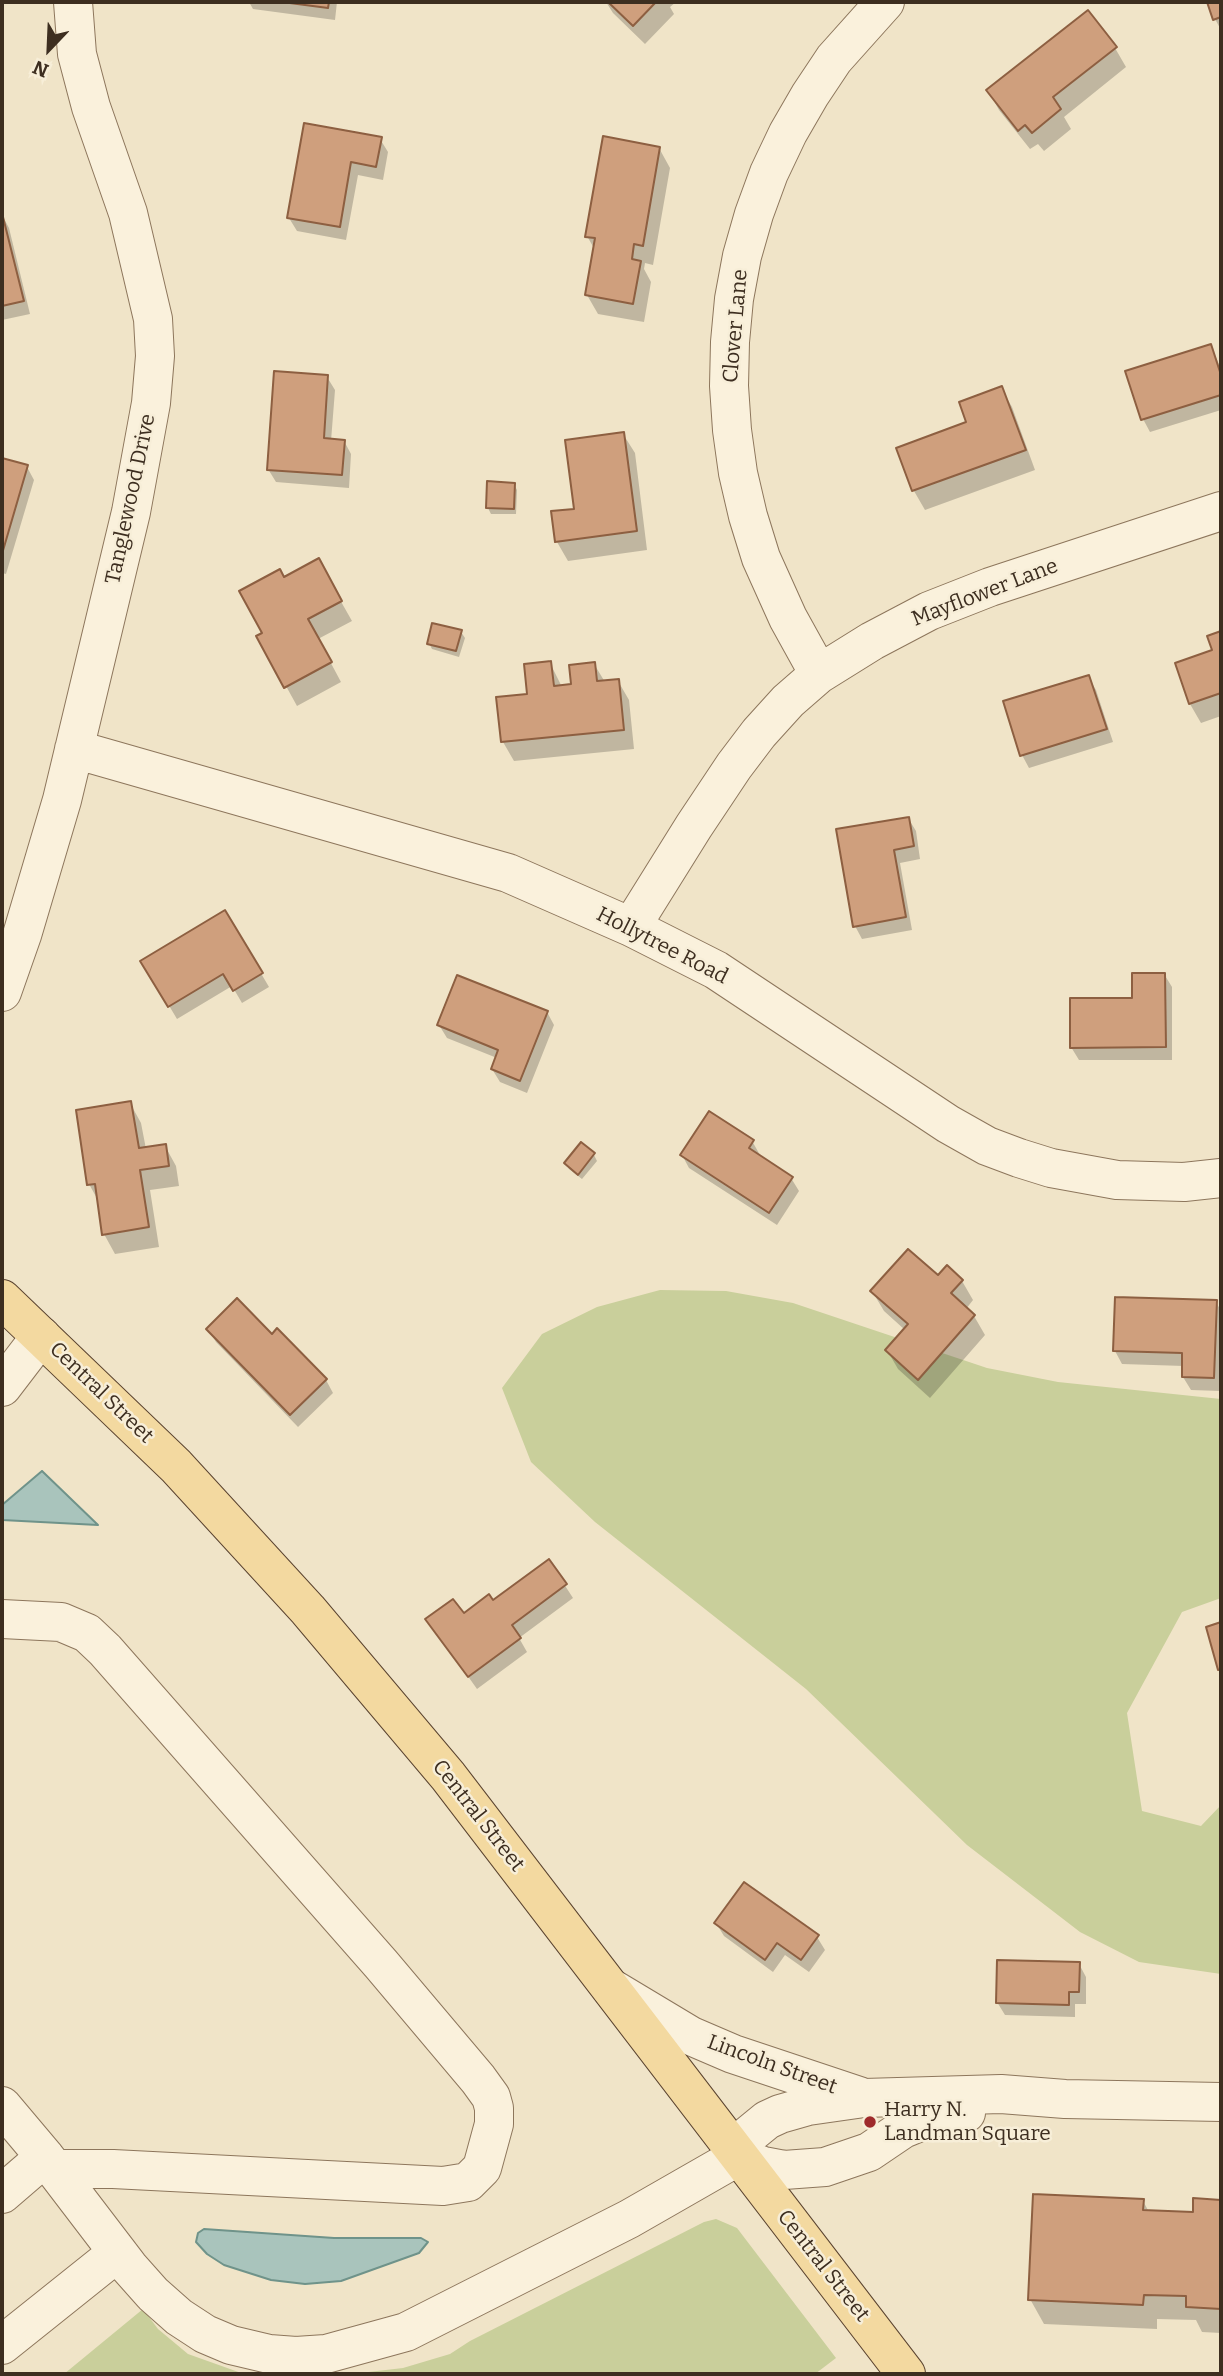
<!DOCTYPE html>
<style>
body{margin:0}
#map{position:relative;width:1223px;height:2376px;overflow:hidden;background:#f0e4c8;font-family:Bitter,serif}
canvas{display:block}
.frame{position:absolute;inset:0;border:4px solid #3d2e20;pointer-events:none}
.north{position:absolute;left:14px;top:14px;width:70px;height:70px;-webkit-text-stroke:5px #f7eed8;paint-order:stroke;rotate:203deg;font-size:19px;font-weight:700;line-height:28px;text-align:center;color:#3d2e20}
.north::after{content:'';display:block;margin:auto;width:24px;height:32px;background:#3d2e20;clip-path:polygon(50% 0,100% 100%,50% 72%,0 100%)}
</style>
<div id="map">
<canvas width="1223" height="2376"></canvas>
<div class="frame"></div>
<div class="north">N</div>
</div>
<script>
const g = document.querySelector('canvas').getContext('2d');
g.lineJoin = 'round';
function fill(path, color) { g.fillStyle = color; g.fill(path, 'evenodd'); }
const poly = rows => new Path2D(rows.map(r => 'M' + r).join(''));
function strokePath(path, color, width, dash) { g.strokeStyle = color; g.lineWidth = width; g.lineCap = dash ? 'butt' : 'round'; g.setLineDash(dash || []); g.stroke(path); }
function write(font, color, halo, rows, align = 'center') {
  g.font = font + ' Bitter,serif'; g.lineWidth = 5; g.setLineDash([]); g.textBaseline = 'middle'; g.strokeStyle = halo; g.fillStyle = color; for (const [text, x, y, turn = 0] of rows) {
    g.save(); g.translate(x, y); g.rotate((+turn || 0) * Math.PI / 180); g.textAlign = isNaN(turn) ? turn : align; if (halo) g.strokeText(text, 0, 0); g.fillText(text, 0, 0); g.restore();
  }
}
fill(poly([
 [660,1290,726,1291,793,1303,987,1368,1058,1382,1221,1399,1221,1598,1182,1612,1127,1713,1142,1811,1201,1826,1221,1805,1221,1974,1139,1962,1080,1932,967,1845,806,1689,595,1522,531,1462,502,1388,542,1334,597,1307],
 [716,2219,737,2228,836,2358,815,2374,351,2374,403,2368,450,2354,470,2341,704,2222],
 [143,2309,158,2329,188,2354,244,2374,64,2374]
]), '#c9cf9b');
const water = poly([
 [42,1471,98,1525,2,1520,2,1505,42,1471],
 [204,2229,334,2238,421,2238,428,2242,419,2253,341,2281,305,2284,271,2280,224,2265,207,2254,196,2242,198,2233,204,2229]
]);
fill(water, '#a9c4bc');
strokePath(water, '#6f938a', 2);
fill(poly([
 [249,2,337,2,335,20,253,9],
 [606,2,676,2,670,7,674,14,645,44,613,13],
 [1209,2,1221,2,1221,30,1215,19],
 [1115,48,1126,67,1064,117,1071,129,1044,151,1038,144,1030,149,999,110,988,90],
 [305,125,380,139,388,152,383,180,358,175,346,240,297,231,289,218],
 [659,148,670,168,653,265,645,263,644,269,651,282,644,322,598,314,587,295,595,250,587,236],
 [2,215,9,228,30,314,2,320],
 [1211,346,1221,369,1221,410,1150,432,1143,419],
 [327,377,335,390,331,441,344,441,351,454,349,488,276,482,268,469],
 [1001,388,1012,407,1035,470,925,510,914,491,898,449,968,423],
 [623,434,635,453,647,550,568,561,557,542],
 [2,459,27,467,34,480,6,574,2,573],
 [514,484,517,490,516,514,491,514,488,508],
 [318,561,352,621,318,639,341,682,297,706,259,637,264,634,284,579],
 [461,632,465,638,459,657,432,649,429,643],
 [1221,633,1221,716,1201,723,1190,704,1214,652,1209,637],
 [550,663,562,687,573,686,594,664,605,682,618,681,629,700,634,749,514,761,503,742,498,698,529,695],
 [1088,677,1096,690,1113,742,1029,768,1022,755],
 [908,818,916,831,920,859,900,863,912,930,862,939,855,926],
 [225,912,269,987,242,1003,232,986,177,1019,143,962],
 [1164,974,1172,987,1172,1060,1079,1060,1071,1047],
 [547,1012,554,1025,527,1093,500,1082,492,1069,497,1058,447,1038,439,1025],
 [130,1103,141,1123,146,1149,165,1146,176,1166,179,1186,150,1190,159,1247,115,1254,104,1234,99,1202,89,1184],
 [752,1141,760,1155,758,1157,791,1178,799,1191,777,1225,689,1168,682,1155],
 [581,1144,594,1155,597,1161,582,1179,569,1169,566,1163],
 [938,1278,962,1281,973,1300,966,1309,974,1316,985,1335,930,1398,898,1369,887,1350,905,1330,884,1311,872,1291],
 [1216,1302,1221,1311,1221,1391,1191,1390,1183,1377,1184,1366,1122,1364,1115,1351],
 [208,1329,271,1336,277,1331,326,1380,333,1393,298,1427,216,1342],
 [549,1561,573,1598,519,1638,527,1652,477,1689,428,1620,464,1615,493,1603],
 [716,1923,817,1937,825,1950,809,1972,785,1955,773,1972,724,1936],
 [1079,1964,1086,1977,1086,2004,1075,2004,1075,2017,1005,2015,997,2002],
 [1195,2200,1221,2201,1221,2333,1202,2332,1196,2320,1157,2319,1157,2329,1044,2324,1030,2299,1143,2201,1149,2212,1194,2214]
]), '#0003');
const building = poly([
 [282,2,329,2,328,8,282,2],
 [608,2,656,2,633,26,608,2],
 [1207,2,1221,2,1221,17,1213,20,1207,2],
 [1088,10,1117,47,1053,97,1061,109,1032,133,1025,125,1018,131,986,90,1088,10],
 [304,123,382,137,376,167,351,162,340,227,287,218,304,123],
 [603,136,660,147,643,246,634,244,632,259,641,261,633,304,585,295,595,238,585,237,603,136],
 [2,213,24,301,2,306,2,213],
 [1211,344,1221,375,1221,395,1141,420,1125,371,1211,344],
 [274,371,328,375,324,438,345,440,342,475,267,470,274,371],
 [1002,386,1026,450,912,491,896,448,966,422,959,402,1002,386],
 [624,432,637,531,555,542,551,511,574,509,565,440,624,432],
 [2,458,28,465,2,554,2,458],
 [487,481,515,483,514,509,486,508,487,481],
 [319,558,342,601,308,619,332,662,284,688,256,636,262,633,239,591,280,569,284,577,319,558],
 [432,623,462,630,456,651,427,644,432,623],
 [1221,631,1221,693,1189,704,1175,663,1212,650,1207,636,1221,631],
 [551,661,554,686,571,684,569,665,595,662,597,681,619,679,624,730,501,742,496,697,527,694,524,664,551,661],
 [1089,675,1107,729,1020,756,1003,701,1089,675],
 [909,817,914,846,894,850,906,917,853,927,836,829,909,817],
 [225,910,263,973,233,991,223,974,168,1007,140,961,225,910],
 [1132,973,1165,973,1166,1047,1070,1048,1070,998,1132,998,1132,973],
 [457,975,548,1011,520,1081,491,1069,498,1050,437,1025,457,975],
 [131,1101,139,1148,166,1144,169,1166,140,1170,149,1227,102,1235,95,1184,87,1185,76,1110,131,1101],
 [709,1111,754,1140,749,1148,793,1177,769,1213,680,1155,709,1111],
 [581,1142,595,1153,578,1175,564,1163,581,1142],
 [908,1249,938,1275,947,1265,963,1280,951,1293,975,1315,918,1380,885,1350,908,1324,870,1291,908,1249],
 [1115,1297,1217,1300,1214,1378,1182,1377,1182,1353,1113,1351,1115,1297],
 [237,1298,272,1334,277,1328,327,1379,290,1415,206,1329,237,1298],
 [549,1559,567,1584,512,1625,521,1638,468,1677,425,1619,453,1599,464,1613,489,1594,493,1600,549,1559],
 [1221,1622,1221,1669,1218,1670,1206,1627,1221,1622],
 [744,1882,819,1935,801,1960,777,1943,765,1960,714,1923,744,1882],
 [997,1960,1080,1962,1079,1992,1069,1992,1069,2005,996,2003,997,1960],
 [1033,2194,1144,2199,1143,2210,1193,2212,1193,2198,1221,2200,1221,2309,1186,2307,1186,2296,1144,2295,1143,2305,1028,2300,1033,2194]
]);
fill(building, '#cf9f7d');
strokePath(building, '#8d5f41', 2);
const minor = poly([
 [819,674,788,618,761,558,748,516,738,473,732,430,729,386,730,342,734,299,742,256,754,214,769,173,788,133,810,95,834,59,885,2],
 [74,749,508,873,631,927,716,970,948,1124,987,1146,1019,1158,1051,1168,1117,1180,1184,1182,1221,1178],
 [631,927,694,826,734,766,759,733,788,701,819,674,872,641,929,611,990,587,1221,511],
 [2,992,22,935,62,800,131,512,151,403,155,356,153,319,128,213,91,107,77,54,73,2],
 [2,1387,41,1336],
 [2,1619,61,1622,87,1633,105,1650,381,1964,478,2079,491,2097,494,2108,494,2124,482,2168,468,2182,443,2186,113,2169,54,2169],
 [611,1988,691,2036,733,2054,859,2096],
 [2,2106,45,2157,129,2267,153,2294,179,2317,205,2334,231,2345,269,2354,296,2356,326,2354,406,2332,629,2219,739,2156],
 [739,2156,745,2138,767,2120,780,2114,808,2106,864,2098,1001,2094,1065,2099,1221,2102],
 [739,2156,763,2166,784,2170,825,2167,869,2152,903,2129,920,2122,937,2117,966,2113],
 [2,2194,45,2157],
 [2,2345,117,2253]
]);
const major = poly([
 [2,1299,176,1466,308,1610,448,1776,906,2374]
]);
strokePath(minor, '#8d765c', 40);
strokePath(major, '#5b4430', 40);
strokePath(minor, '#faf1dc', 38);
strokePath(major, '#f3d9a0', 38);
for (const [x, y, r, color] of [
 [870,2122,7,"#9e2a2b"]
]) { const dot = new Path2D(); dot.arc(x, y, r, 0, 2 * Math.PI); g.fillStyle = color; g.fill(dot); strokePath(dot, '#f7eed8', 2.5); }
write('21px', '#3d2e20', '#f7eed8', [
 ["Clover Lane",736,326,-85],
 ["Tanglewood Drive",131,499,-78],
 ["Mayflower Lane",985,593,-21],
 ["Hollytree Road",662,946,27],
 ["Central Street",101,1393,44],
 ["Central Street",478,1816,52],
 ["Lincoln Street",772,2065,20],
 ["Central Street",823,2266,52]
]);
write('21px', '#3d2e20', '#f7eed8', [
 ["Harry N.",884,2110],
 ["Landman Square",884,2134]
], 'left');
</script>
